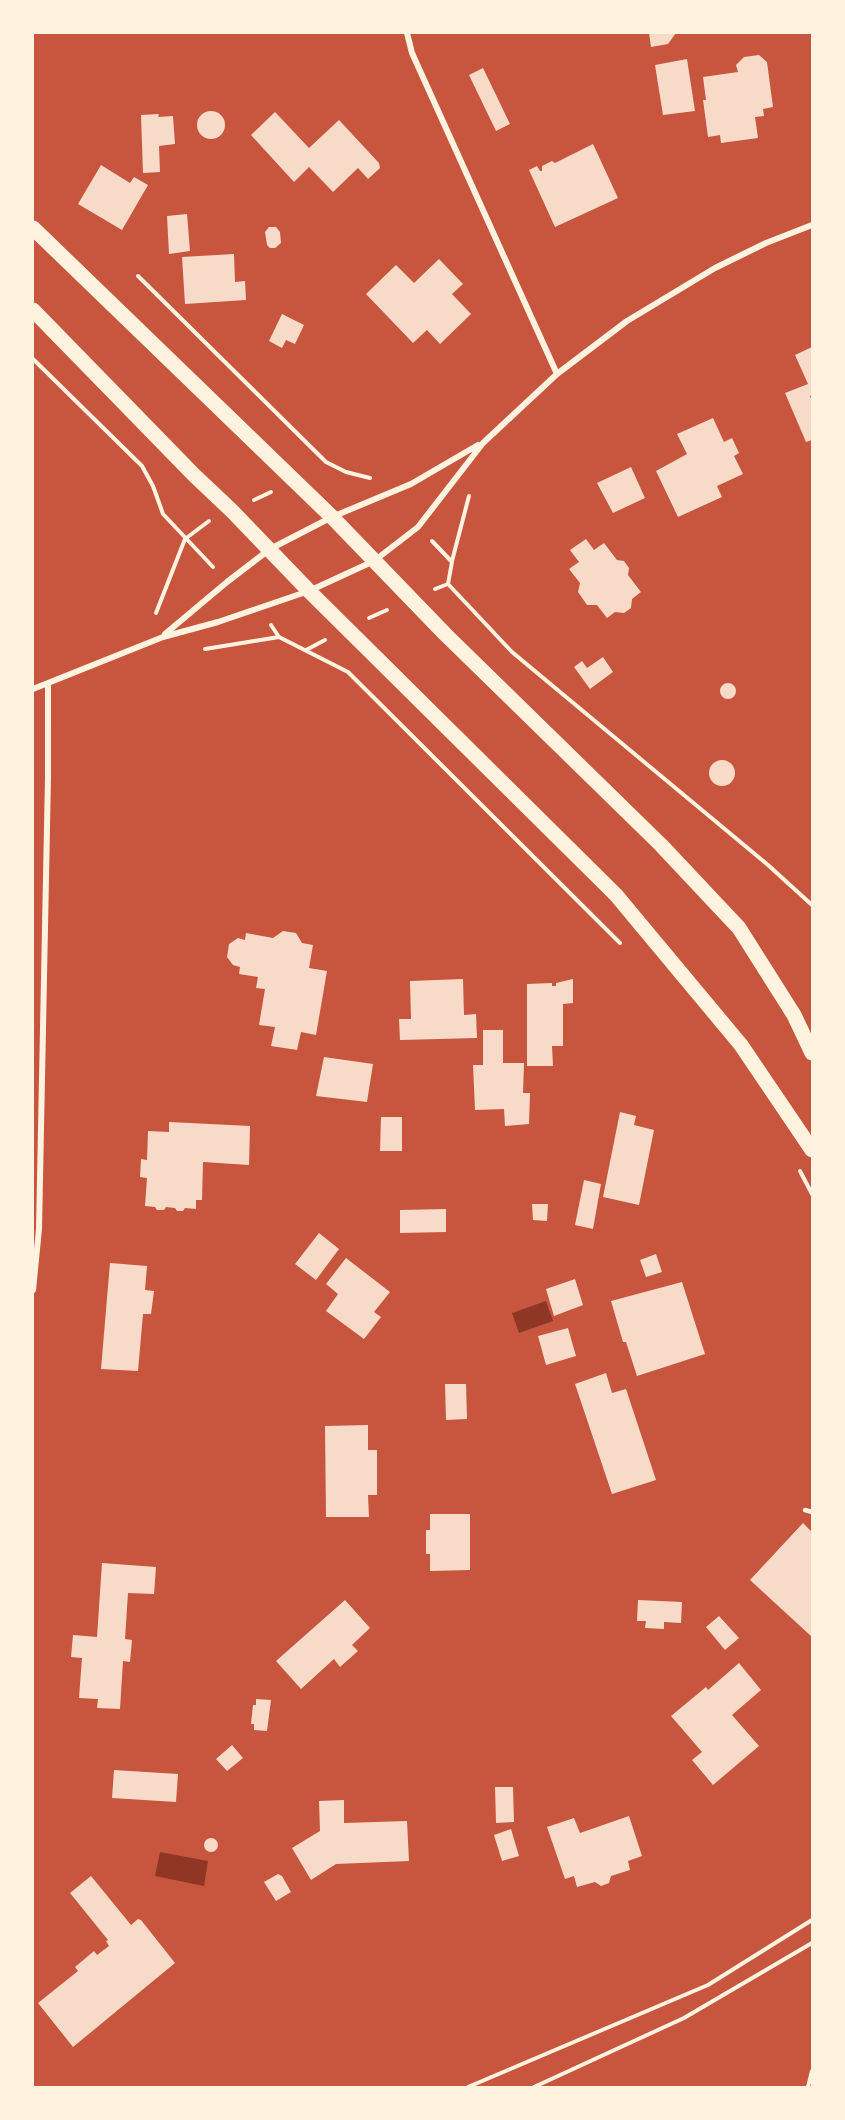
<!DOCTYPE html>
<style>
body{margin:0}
#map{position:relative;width:845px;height:2120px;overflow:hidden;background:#c8553d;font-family:Inter,sans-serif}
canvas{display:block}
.frame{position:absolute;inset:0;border:34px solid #fff3e0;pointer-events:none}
</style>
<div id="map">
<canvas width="845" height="2120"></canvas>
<div class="frame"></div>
</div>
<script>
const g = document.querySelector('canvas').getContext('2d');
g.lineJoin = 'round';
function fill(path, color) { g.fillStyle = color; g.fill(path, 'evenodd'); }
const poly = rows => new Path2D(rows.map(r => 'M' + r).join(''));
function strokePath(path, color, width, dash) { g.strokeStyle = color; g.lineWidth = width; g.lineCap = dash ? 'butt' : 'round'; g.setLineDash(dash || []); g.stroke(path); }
fill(poly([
 [546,1301,553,1321,519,1333,512,1313],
 [160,1852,208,1861,204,1886,155,1876]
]), '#8f3625');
fill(poly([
 [649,33,676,33,668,44,651,47],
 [759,55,767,62,773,107,763,109,764,116,755,117,758,138,721,143,720,135,708,137,703,100,706,100,703,77,738,72,736,65,744,57],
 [687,59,695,111,663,115,655,65],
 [483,68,510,124,496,131,469,75],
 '197 125a14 14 0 1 1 28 0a14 14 0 1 1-28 0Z',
 [275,112,309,148,339,120,379,163,380,168,368,179,358,168,333,192,309,167,294,182,251,135],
 [159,114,158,117,173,116,175,144,159,146,160,172,143,173,141,115],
 [593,144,618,198,555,227,529,170,537,166,540,171,542,171,542,166,552,161,555,163],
 [101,165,130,183,134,177,148,185,122,230,78,204],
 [187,214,190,251,169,254,167,216],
 [269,227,276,227,280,232,281,243,275,248,270,248,267,245,265,232],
 [234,254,235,282,245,281,246,300,185,304,182,257],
 [439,259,463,284,452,294,471,314,440,344,427,330,413,343,366,294,396,265,414,283],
 [282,314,304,325,295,344,286,340,282,348,269,341],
 [812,347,812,395,810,396,812,401,812,440,806,442,785,393,808,384,795,355],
 [713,418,724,442,732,438,739,453,734,456,743,474,717,486,722,497,678,517,656,471,687,454,677,434],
 [631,467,645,498,613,513,597,483],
 [586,539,594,550,604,543,617,560,624,561,629,568,628,575,641,592,632,599,631,608,624,613,615,612,607,618,597,605,587,605,578,592,580,583,569,569,579,562,570,550],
 [603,657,613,672,590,689,574,667,582,661,587,668],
 '720 691a8 8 0 1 1 16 0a8 8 0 1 1-16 0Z',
 '709 773a13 13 0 1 1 26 0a13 13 0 1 1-26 0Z',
 [283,931,296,933,302,943,313,945,309,968,327,971,316,1035,301,1032,297,1050,271,1046,275,1027,259,1025,265,989,256,988,258,977,239,974,240,967,233,965,227,957,229,944,238,938,245,940,246,933,273,938],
 [463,979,464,1015,476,1014,477,1038,400,1040,399,1019,411,1019,410,981],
 [573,979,573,1003,563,1004,563,1046,552,1046,553,1066,527,1066,527,984,552,983,552,986,556,986,556,983],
 [483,1030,503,1030,503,1063,524,1063,523,1093,530,1093,529,1124,505,1126,504,1109,475,1110,473,1065,483,1065],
 [324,1057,373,1064,367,1102,316,1096],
 [620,1112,636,1116,634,1125,654,1130,639,1205,603,1197],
 [381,1117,402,1117,402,1151,380,1151],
 [169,1122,250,1126,249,1165,203,1162,202,1200,196,1200,196,1209,185,1208,183,1211,177,1211,175,1208,166,1207,164,1210,157,1210,155,1207,145,1206,147,1178,140,1177,141,1159,147,1160,148,1131,169,1132],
 [584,1180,601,1184,593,1229,575,1225],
 [532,1204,548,1204,547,1221,533,1220],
 [446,1209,446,1232,400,1233,400,1210],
 [319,1233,339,1249,316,1280,295,1264],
 [656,1254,662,1272,646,1277,640,1260],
 [346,1258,390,1292,374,1312,381,1317,364,1339,326,1311,338,1294,326,1284],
 [110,1263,147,1266,145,1290,154,1291,151,1314,143,1314,138,1371,101,1369],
 [575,1279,583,1305,554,1316,546,1289],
 [682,1282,705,1354,637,1376,626,1342,623,1342,611,1301],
 [568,1328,576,1356,546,1365,538,1336],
 [606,1373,612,1393,626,1389,656,1480,612,1494,575,1384],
 [445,1384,466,1384,467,1419,446,1420],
 [368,1425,368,1450,377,1450,377,1495,368,1495,369,1517,326,1517,325,1426],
 [430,1514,470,1514,470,1570,430,1571,430,1554,426,1554,426,1530,430,1530],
 [803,1523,812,1532,812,1637,750,1580],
 [102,1563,156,1567,154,1594,128,1593,125,1639,132,1640,130,1662,123,1661,120,1709,97,1708,98,1699,79,1698,82,1658,71,1657,73,1635,97,1637],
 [345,1600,370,1628,352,1645,358,1651,340,1667,334,1659,301,1689,276,1661],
 [638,1600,682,1602,681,1623,664,1622,664,1629,645,1628,646,1621,637,1621],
 [719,1616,739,1638,725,1650,706,1627],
 [739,1663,761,1690,732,1715,759,1746,713,1785,692,1760,702,1752,671,1716,706,1687,708,1690],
 [256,1699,271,1700,267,1731,254,1730,254,1724,251,1724,253,1705,256,1705],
 [232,1745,243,1758,227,1771,216,1759],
 [114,1770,178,1774,176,1802,112,1798],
 [495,1787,513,1787,514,1822,496,1823],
 [344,1800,344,1823,407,1821,409,1861,336,1864,311,1880,292,1848,320,1831,319,1801],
 [629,1816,642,1856,628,1861,630,1870,611,1876,609,1883,601,1886,595,1882,577,1887,574,1876,565,1879,547,1827,574,1818,580,1833],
 [511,1829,519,1856,502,1861,494,1835],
 '204 1845a7 7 0 1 1 14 0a7 7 0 1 1-14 0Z',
 [278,1874,282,1876,291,1892,276,1901,264,1882],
 [91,1876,131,1925,138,1919,141,1920,175,1963,73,2047,38,2003,78,1971,75,1967,94,1951,97,1955,109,1946,106,1941,108,1940,70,1893]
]), '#f7dbc8');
strokePath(poly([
 [138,276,326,462,346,472,370,478],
 [33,359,142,466,153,486,163,514,213,567],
 [254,500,271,492],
 [432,541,452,562,448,584],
 [452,561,469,496],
 [448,584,512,652,768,865,812,905],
 [435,589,448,584],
 [156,613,185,539,209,521],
 [369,618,387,610],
 [271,625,279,637,348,672,620,943],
 [205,649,279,637],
 [306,650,325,640],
 [800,1171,812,1194],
 [468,2087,708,1985,812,1920],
 [534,2087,684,2018,812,1943],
 [808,2087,812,2071]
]), '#fff3e0', 4);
strokePath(poly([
 [805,1510,812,1512]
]), '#fff3e0', 4.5);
strokePath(poly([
 [407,33,412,53,557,374],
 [165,634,227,582,270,549,332,517,411,484,478,445],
 [33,689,163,637,218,622,309,591,374,561,418,527,483,443,557,374,627,321,715,268,766,243,812,225],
 [33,1290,39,1229,48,777,48,684]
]), '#fff3e0', 6);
strokePath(poly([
 [33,228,332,517,445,634,661,845,739,928,794,1015,812,1053],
 [33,310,194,475,232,511,309,591,616,895,741,1045,812,1150]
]), '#fff3e0', 15);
</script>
